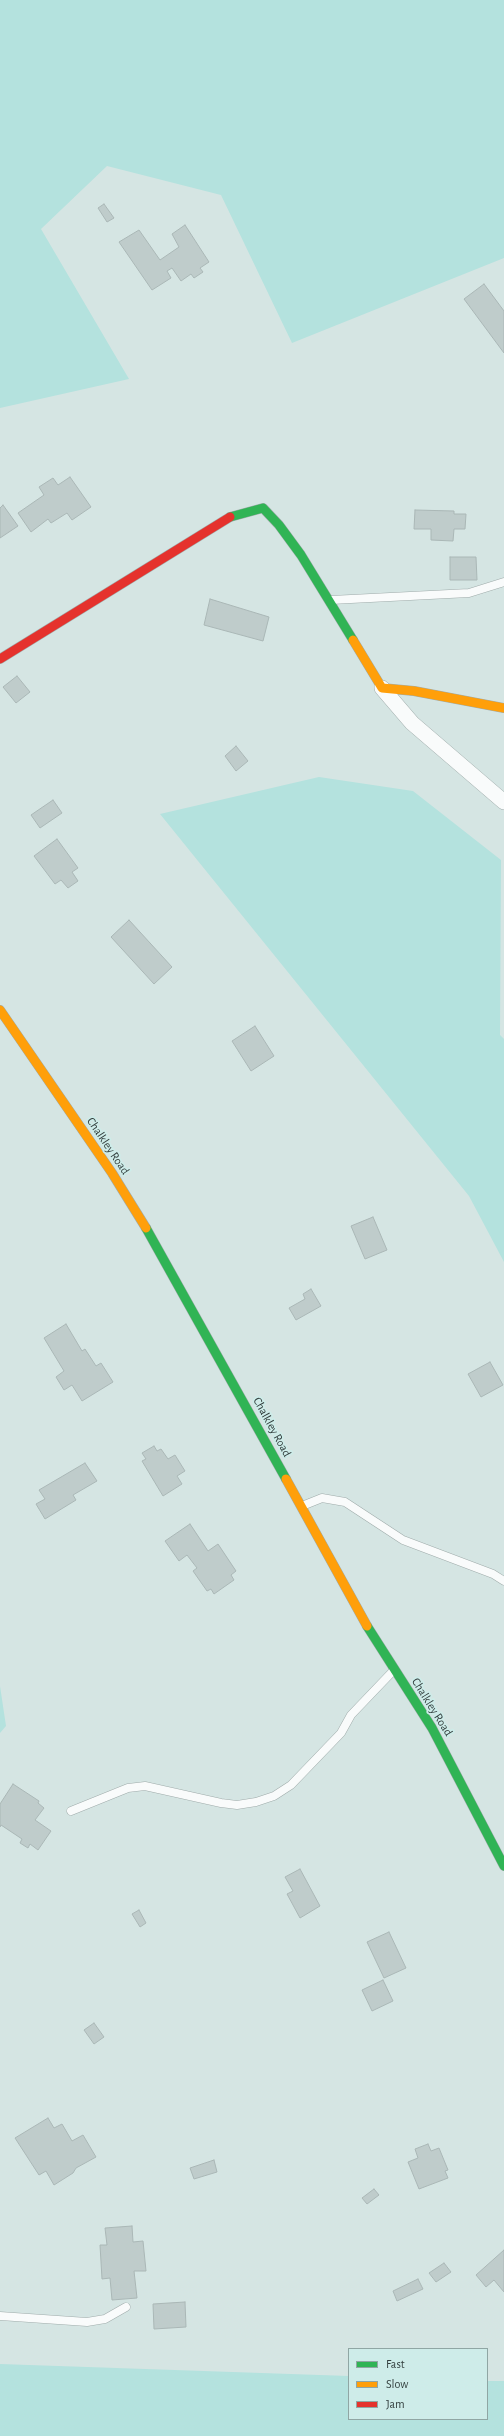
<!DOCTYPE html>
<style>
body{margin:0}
#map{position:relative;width:504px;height:2436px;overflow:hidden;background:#d5e5e3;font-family:"Alegreya Sans",sans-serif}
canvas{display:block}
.legend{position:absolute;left:348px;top:2348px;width:140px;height:72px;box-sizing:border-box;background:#ceece9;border:1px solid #90a6a4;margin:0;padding:5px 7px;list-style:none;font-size:12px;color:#323e3d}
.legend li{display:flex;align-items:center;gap:8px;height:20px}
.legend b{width:20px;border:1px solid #90a6a4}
</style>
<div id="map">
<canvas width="504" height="2436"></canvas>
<ul class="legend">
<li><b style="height:5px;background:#30b455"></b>Fast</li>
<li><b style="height:5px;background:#ff9f0a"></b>Slow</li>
<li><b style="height:5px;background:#e5322d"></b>Jam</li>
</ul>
</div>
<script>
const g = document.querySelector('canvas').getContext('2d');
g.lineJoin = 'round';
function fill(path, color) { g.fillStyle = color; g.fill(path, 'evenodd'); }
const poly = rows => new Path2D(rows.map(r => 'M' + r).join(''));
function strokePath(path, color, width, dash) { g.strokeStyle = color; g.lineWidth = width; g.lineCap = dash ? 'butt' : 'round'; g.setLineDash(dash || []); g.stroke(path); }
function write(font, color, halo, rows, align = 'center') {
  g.font = font + ' "Alegreya Sans",sans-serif'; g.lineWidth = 3.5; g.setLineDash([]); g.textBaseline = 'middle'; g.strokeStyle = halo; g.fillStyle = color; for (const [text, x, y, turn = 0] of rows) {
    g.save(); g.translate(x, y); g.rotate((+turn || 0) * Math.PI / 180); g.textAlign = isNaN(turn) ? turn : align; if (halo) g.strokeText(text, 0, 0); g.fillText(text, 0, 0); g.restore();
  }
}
fill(poly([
 [0,0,504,0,504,258,292,343,221,195,107,166,41,229,129,379,0,408],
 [319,777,413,791,501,860,500,1035,504,1039,504,1262,469,1196,160,814],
 [0,1686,6,1726,0,1733],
 [0,2364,349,2376,349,2419,487,2419,487,2381,504,2381,504,2436,0,2436]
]), '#b4e2de');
const building = poly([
 [104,204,114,218,107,222,98,208,104,204],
 [185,225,209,262,200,268,203,272,194,278,191,274,181,281,172,268,167,271,171,278,152,290,119,242,139,230,160,260,179,247,172,234,185,225],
 [484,284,504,311,504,353,464,299,484,284],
 [70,477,91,507,72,520,67,513,51,523,48,519,31,532,18,513,44,495,39,487,53,478,58,485,70,477],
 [3,505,18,526,0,538,0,508,3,505],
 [415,510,454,511,454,514,466,514,465,529,454,529,453,541,431,540,431,529,414,529,415,510],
 [450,557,476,557,477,580,450,580,450,557],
 [210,599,269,617,263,641,204,625,210,599],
 [17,676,30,692,16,703,3,687,17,676],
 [236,746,248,761,236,771,225,756,236,746],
 [53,800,62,813,40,828,31,815,53,800],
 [57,839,78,868,72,872,78,881,68,888,61,880,55,884,34,856,57,839],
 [129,920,172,967,154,984,111,937,129,920],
 [255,1026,274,1056,251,1071,232,1041,255,1026],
 [373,1217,387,1250,365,1259,351,1226,373,1217],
 [311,1289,321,1306,296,1320,289,1308,305,1299,303,1294,311,1289],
 [66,1324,82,1351,85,1349,96,1366,101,1363,113,1382,82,1401,72,1385,64,1390,56,1377,64,1371,44,1338,66,1324],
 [490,1362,503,1385,481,1397,468,1374,490,1362],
 [154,1446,157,1451,161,1449,168,1459,175,1455,185,1471,177,1476,182,1484,163,1496,142,1461,146,1459,142,1453,154,1446],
 [85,1463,97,1481,73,1495,76,1500,45,1519,36,1504,45,1499,39,1490,85,1463],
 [190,1524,208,1551,218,1544,236,1571,231,1575,234,1580,214,1594,211,1589,207,1591,193,1571,197,1568,187,1555,179,1561,165,1541,190,1524],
 [13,1784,39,1801,38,1803,44,1808,35,1820,51,1831,38,1850,30,1844,28,1848,20,1843,22,1839,1,1825,0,1827,0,1804,13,1784],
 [300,1869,320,1906,300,1918,287,1894,293,1891,285,1877,300,1869],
 [139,1910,146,1923,140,1927,132,1914,139,1910],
 [389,1932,406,1968,384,1978,367,1942,389,1932],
 [383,1980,393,2001,372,2011,362,1990,383,1980],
 [94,2023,104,2037,94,2044,84,2030,94,2023],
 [48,2118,54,2128,62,2124,72,2141,83,2135,96,2157,76,2168,73,2173,54,2185,46,2171,39,2175,15,2138,48,2118],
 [428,2144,431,2151,439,2148,448,2170,445,2171,448,2178,419,2189,408,2162,418,2158,415,2149,428,2144],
 [214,2160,217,2172,194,2179,190,2168,214,2160],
 [374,2189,379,2195,367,2204,362,2198,374,2189],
 [132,2226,133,2242,143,2241,146,2271,134,2271,137,2298,112,2300,110,2278,102,2279,100,2245,107,2245,105,2228,132,2226],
 [504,2250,504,2292,494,2280,486,2287,476,2275,504,2250],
 [444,2263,451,2272,436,2282,429,2273,444,2263],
 [418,2279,423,2289,397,2301,393,2291,418,2279],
 [185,2302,186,2327,154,2329,153,2304,185,2302]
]);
fill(building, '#bfcccb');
strokePath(building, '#aab7b6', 1);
const lane = poly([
 [331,600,469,593,504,582],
 [302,1506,322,1498,345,1502,403,1540,493,1574,504,1581],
 [71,1811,128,1788,145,1786,221,1803,237,1805,256,1802,274,1796,291,1785,341,1733,351,1715,394,1670],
 [0,2316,87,2322,105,2319,126,2307]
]);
const street = poly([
 [382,688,412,723,504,802]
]);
const fast = poly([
 [230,517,263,508,279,525,301,555,353,640],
 [146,1228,286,1479],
 [367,1626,432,1728,504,1866]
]);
const slow = poly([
 [353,640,382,688,414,691,504,708],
 [0,1010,112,1173,146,1228],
 [286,1479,367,1626]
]);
const jam = poly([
 [0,659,230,517]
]);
strokePath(lane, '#9fabaa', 9);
strokePath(street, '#9fabaa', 16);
strokePath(fast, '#9fabaa', 10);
strokePath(slow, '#9fabaa', 10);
strokePath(jam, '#9fabaa', 10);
strokePath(lane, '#f9fbfb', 8);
strokePath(street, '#f9fbfb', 15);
strokePath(fast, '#30b455', 9);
strokePath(slow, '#ff9f0a', 9);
strokePath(jam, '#e5322d', 9);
write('12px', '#323e3d', '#ceece9', [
 ["Chalkley Road",108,1146,56],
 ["Chalkley Road",272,1427,61],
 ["Chalkley Road",432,1707,58]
]);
</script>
